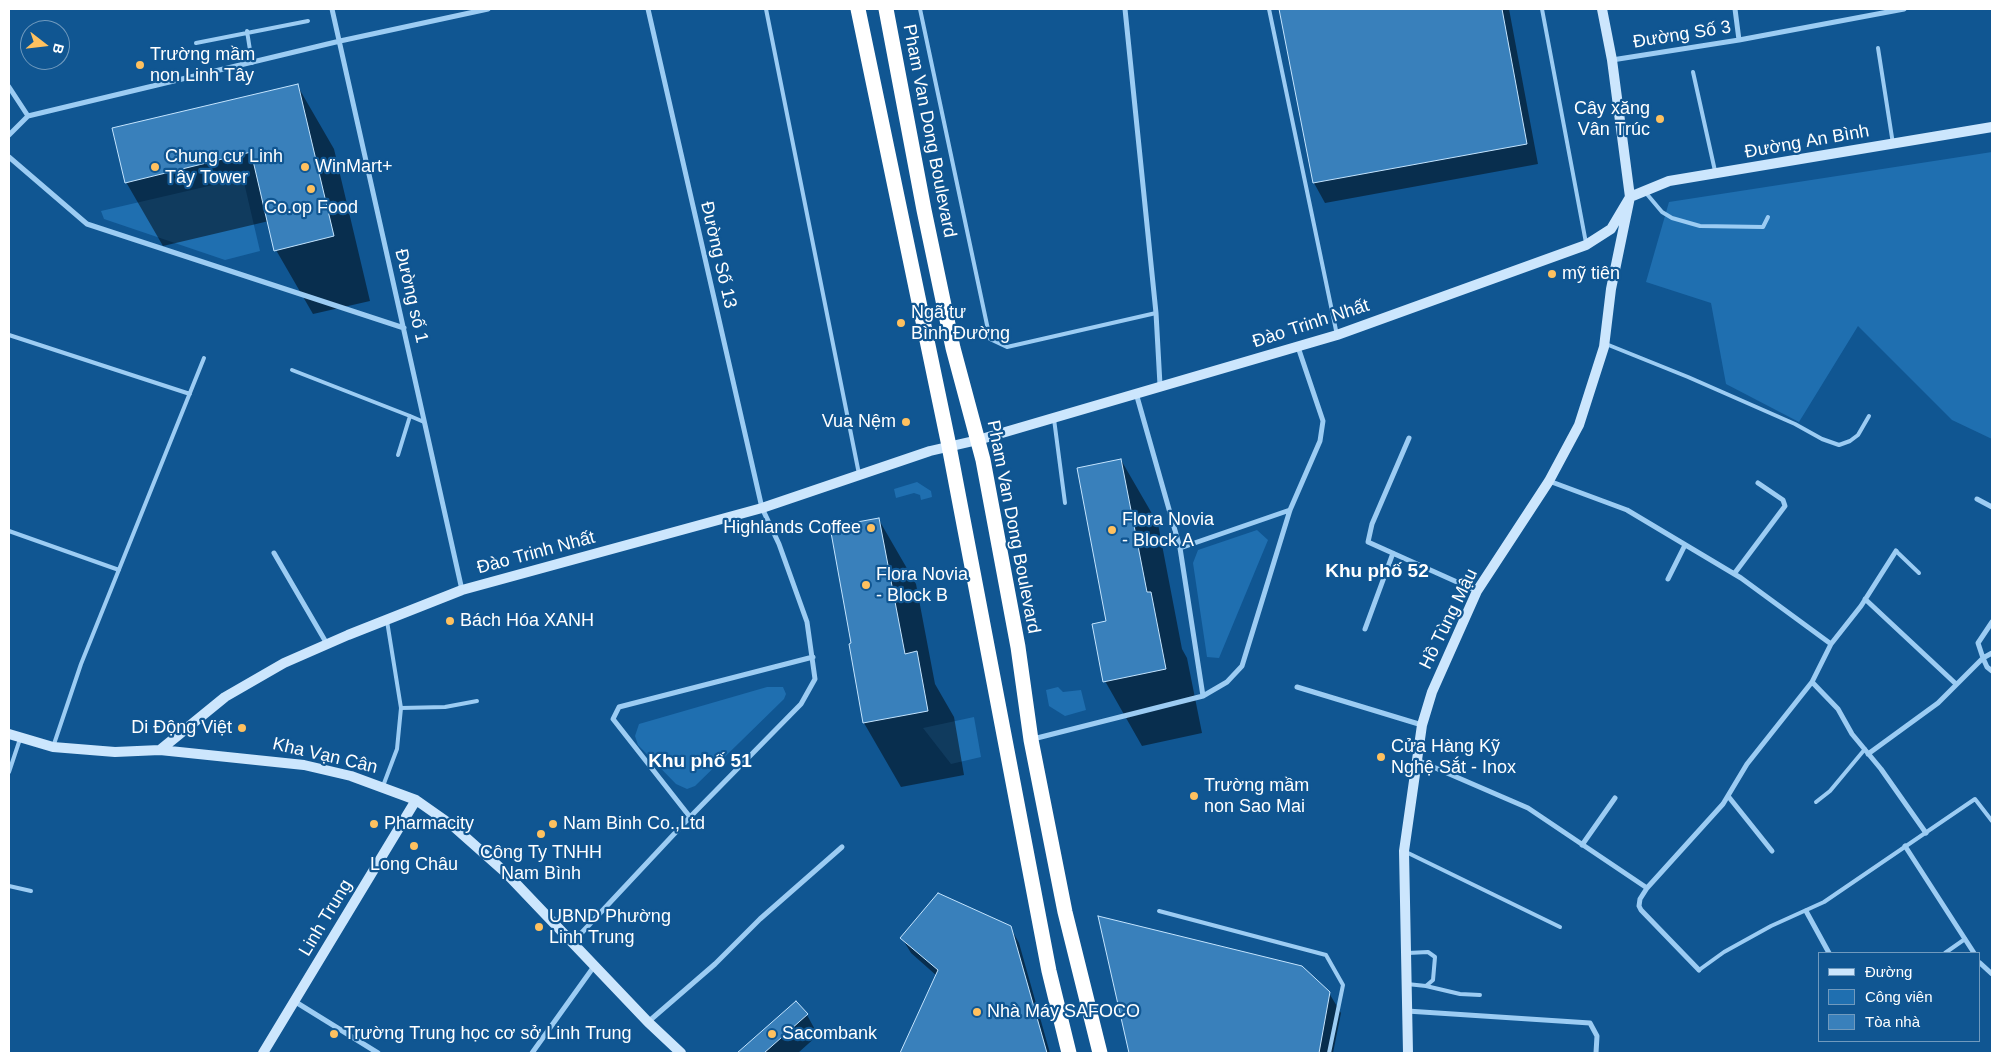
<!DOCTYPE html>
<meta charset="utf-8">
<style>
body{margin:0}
#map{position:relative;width:2001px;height:1062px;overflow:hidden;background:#105692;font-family:Helvetica,sans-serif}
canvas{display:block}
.frame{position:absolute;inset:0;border:10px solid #fff;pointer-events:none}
.legend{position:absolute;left:1818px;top:952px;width:162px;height:90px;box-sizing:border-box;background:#105692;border:1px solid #709abe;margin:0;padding:6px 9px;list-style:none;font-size:15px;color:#fff}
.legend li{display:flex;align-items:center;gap:10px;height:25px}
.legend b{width:25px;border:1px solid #709abe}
.north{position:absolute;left:20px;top:20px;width:50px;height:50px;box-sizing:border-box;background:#105692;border:1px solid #709abe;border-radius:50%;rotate:106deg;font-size:14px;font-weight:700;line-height:20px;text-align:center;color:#fff}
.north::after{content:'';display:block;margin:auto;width:18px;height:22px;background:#ffc15f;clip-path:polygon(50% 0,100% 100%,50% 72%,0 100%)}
</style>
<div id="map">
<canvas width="2001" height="1062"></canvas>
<div class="frame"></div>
<ul class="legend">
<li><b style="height:6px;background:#cce6fd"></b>Đường</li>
<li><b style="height:14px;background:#1f6fb0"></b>Công viên</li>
<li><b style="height:14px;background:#3980bb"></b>Tòa nhà</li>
</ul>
<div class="north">B</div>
</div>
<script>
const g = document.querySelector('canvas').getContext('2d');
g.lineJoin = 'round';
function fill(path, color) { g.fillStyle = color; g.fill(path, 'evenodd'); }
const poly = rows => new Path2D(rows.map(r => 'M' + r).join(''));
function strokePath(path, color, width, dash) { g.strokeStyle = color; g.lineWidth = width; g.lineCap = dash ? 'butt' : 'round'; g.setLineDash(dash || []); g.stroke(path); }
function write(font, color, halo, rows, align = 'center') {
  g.font = font + ' Helvetica,sans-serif'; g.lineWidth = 4.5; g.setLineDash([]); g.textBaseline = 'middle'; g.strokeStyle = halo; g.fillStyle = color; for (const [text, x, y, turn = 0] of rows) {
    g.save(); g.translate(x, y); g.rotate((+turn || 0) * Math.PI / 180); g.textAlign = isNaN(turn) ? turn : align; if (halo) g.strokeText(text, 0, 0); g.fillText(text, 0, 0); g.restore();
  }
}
fill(poly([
 [1992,152,1992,439,1952,420,1858,326,1799,422,1726,384,1711,303,1646,282,1669,202],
 [243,178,260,251,225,260,104,219,101,211],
 [917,482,931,491,932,497,921,500,920,495,914,493,896,498,894,489],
 [1257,530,1268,540,1219,658,1207,657,1193,563,1198,550],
 [767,687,783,687,786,694,784,699,695,786,687,789,676,784,638,745,635,736,639,724],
 [1058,687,1063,692,1081,690,1086,710,1065,716,1049,706,1046,690],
 [974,717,981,757,951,764,923,728]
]), '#1f6fb0');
fill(poly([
 [1280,9,1509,9,1538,164,1325,203,1314,183],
 [297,85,334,149,370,301,313,314,276,250,269,221,163,246,126,182],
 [1121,460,1158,524,1182,649,1187,658,1202,733,1142,746,1105,681,1107,622],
 [879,520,916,584,935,684,954,717,964,775,901,787,864,723,853,644],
 [1100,918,1329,993,1341,1013,1333,1053,1131,1053],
 [1010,927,1019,943,1050,1053,901,1053,937,976,911,953,902,938],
 [795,1003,807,1015,818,1035,798,1053,739,1053]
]), '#0007');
const building = poly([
 [1279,9,1502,9,1527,144,1313,183,1279,9],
 [298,84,334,236,274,251,251,152,125,183,112,128,298,84],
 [1121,459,1147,592,1151,592,1166,669,1103,682,1092,624,1106,621,1077,468,1121,459],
 [879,518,905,654,917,651,928,711,863,723,849,644,851,643,830,527,879,518],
 [938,893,1011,926,1047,1053,900,1053,938,970,900,938,938,893],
 [1098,916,1302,966,1330,992,1319,1053,1129,1053,1098,916],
 [796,1001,808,1014,764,1053,737,1053,796,1001]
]);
fill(building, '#3980bb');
strokePath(building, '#c4e4fe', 1);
strokePath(poly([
 [766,9,859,474],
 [920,9,990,339,1007,347,1156,313],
 [1269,9,1337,335],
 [1542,9,1586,243],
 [247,31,252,63],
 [196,43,308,21],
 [1878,48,1893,144],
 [1693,72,1715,171],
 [1646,193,1662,212,1672,218,1700,226,1763,227,1768,217],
 [9,335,190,394],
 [1606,344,1688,377,1795,424,1822,439,1839,445,1850,441,1858,435,1869,416],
 [292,370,410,416],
 [1054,419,1065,503],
 [398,455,410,416,424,422],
 [9,531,119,570],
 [1896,551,1919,573],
 [387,621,401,708,445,707,477,701],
 [53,747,81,664,204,358],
 [9,772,20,739],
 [383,786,397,749,401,708],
 [1816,802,1830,791,1865,749],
 [1406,852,1560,927],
 [9,886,31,891],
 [1159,911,1326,955,1343,985,1329,1053],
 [1945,953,1965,939],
 [1699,970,1724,952,1771,926,1824,902,1975,799,1992,821],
 [1407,984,1426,986,1433,980,1435,957,1428,952,1408,953],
 [1426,986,1460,994,1480,995]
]), '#9cccf3', 4);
strokePath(poly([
 [332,9,462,590],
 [1125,9,1156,313,1160,385],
 [1735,9,1739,40],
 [1612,60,1739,40,1904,9],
 [9,87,28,116],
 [9,135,28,116,340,41,488,9],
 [9,157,87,224,404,328],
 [1136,393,1180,548,1203,696],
 [1409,438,1372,524,1368,542,1477,591],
 [1549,481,1627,510,1741,578,1831,644,1812,682,1838,709,1852,734,1881,769,1926,833],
 [1977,499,1992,507],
 [1180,548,1290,510],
 [274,553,327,644],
 [1734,574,1785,506,1783,500,1758,483],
 [1668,579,1685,545],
 [1865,599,1956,684],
 [1992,622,1978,643,1983,658,1992,653],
 [1365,629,1393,553],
 [1831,644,1861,606,1896,551],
 [1297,687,1422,725],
 [1033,739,1203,696,1227,682,1242,666,1290,510,1320,441,1323,421,1298,347],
 [1868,754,1938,703,1983,658,1987,667,1992,671],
 [1417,760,1528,808,1647,888],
 [1728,796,1772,851],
 [690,817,613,719,619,707,813,657],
 [1582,845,1615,798],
 [1905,846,1974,953],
 [1806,911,1829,953],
 [573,942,690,817,801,704,815,679,807,622,779,544,762,508,648,9],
 [1980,963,1992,974],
 [1699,970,1641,910,1639,906,1640,899,1647,888,1723,804,1747,764,1812,682],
 [294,1001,378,1053],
 [1407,1011,1590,1023,1597,1036,1596,1053],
 [648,1022,715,964,760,919,842,847],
 [532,1053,595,965]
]), '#9cccf3', 5);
strokePath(poly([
 [1630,197,1669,181,1992,127],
 [9,734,53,747,115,752,160,750,304,765,351,776,416,800,453,826,506,873,648,1022,681,1053],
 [160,750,225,697,284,663,348,635,462,590,762,508,930,451,978,440,1337,335,1586,245,1611,229,1630,197],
 [263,1053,416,800],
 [1408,1053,1404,851,1422,725,1432,692,1477,591,1549,481,1579,425,1604,347,1611,289,1630,197,1612,60,1602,9]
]), '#cce6fd', 10);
strokePath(poly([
 [858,9,949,446,1049,971,1069,1053],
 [886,9,924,210,953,348,983,460,1018,647,1031,740,1065,912,1100,1053]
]), '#fff', 15);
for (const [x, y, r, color] of [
 [140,65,5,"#ffc15f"],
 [1660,119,5,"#ffc15f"],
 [155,167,5,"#ffc15f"],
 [305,167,5,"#ffc15f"],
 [311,189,5,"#ffc15f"],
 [1552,274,5,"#ffc15f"],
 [901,323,5,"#ffc15f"],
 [906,422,5,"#ffc15f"],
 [871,528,5,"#ffc15f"],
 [1112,530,5,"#ffc15f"],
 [866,585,5,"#ffc15f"],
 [450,621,5,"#ffc15f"],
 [242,728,5,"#ffc15f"],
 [1381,757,5,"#ffc15f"],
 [1194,796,5,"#ffc15f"],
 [374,824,5,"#ffc15f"],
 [553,824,5,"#ffc15f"],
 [541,834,5,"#ffc15f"],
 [414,846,5,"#ffc15f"],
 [539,927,5,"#ffc15f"],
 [977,1012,5,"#ffc15f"],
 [334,1034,5,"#ffc15f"],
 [772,1034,5,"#ffc15f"]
]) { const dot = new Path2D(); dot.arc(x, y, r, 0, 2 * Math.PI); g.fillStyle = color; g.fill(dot); strokePath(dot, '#105692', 2); }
write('18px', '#fff', '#105692', [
 ["Đường Số 3",1682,35,-9],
 ["Pham Van Dong Boulevard",929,131,79],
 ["Đường An Bình",1807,142,-10],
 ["Đường Số 13",718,255,77],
 ["Đường số 1",411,296,77],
 ["Đào Trinh Nhất",1311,324,-18],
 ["Pham Van Dong Boulevard",1013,527,79],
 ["Đào Trinh Nhất",536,553,-15],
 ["Hồ Tùng Mậu",1449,619,-64],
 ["Kha Vạn Cân",325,756,13],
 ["Linh Trung",326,918,-59]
]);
write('18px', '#fff', '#105692', [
 ["Trường mầm",150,55],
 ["non Linh Tây",150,76],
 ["Cây xăng",1650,109,"right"],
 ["Vân Trúc",1650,130,"right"],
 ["Chung cư Linh",165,157],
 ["Tây Tower",165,178],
 ["WinMart+",315,167],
 ["Co.op Food",311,208,"center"],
 ["mỹ tiên",1562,274],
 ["Ngã tư",911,313],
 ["Bình Đường",911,334],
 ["Vua Nệm",896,422,"right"],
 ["Flora Novia",1122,520],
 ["- Block A",1122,541],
 ["Highlands Coffee",861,528,"right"],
 ["Flora Novia",876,575],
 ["- Block B",876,596],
 ["Bách Hóa XANH",460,621],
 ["Di Động Việt",232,728,"right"],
 ["Cửa Hàng Kỹ",1391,747],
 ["Nghệ Sắt - Inox",1391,768],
 ["Trường mầm",1204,786],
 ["non Sao Mai",1204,807],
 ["Pharmacity",384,824],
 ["Nam Binh Co.,Ltd",563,824],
 ["Công Ty TNHH",541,853,"center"],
 ["Nam Bình",541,874,"center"],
 ["Long Châu",414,865,"center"],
 ["UBND Phường",549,917],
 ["Linh Trung",549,938],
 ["Nhà Máy SAFOCO",987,1012],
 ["Trường Trung học cơ sở Linh Trung",344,1034],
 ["Sacombank",782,1034]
], 'left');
write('bold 19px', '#fff', '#105692', [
 ["Khu phố 52",1377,572],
 ["Khu phố 51",700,762]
]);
</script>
